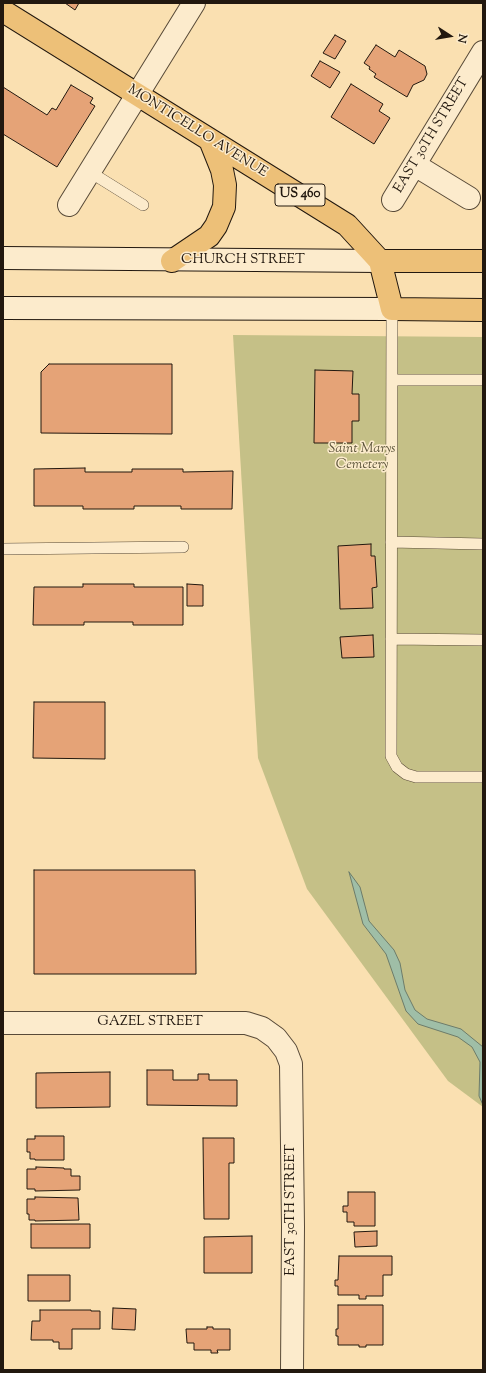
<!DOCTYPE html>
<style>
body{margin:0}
#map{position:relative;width:486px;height:1373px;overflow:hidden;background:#fae0b1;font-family:"Sorts Mill Goudy",serif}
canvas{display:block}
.frame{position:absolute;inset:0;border:4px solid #22180f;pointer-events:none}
.north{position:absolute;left:430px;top:16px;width:40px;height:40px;-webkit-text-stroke:3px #fcebcc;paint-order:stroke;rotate:102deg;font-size:11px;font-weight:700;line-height:16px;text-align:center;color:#22180f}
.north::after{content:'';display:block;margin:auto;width:14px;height:18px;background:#22180f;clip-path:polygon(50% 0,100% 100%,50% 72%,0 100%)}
</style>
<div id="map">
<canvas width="486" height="1373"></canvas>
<div class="frame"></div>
<div class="north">N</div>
</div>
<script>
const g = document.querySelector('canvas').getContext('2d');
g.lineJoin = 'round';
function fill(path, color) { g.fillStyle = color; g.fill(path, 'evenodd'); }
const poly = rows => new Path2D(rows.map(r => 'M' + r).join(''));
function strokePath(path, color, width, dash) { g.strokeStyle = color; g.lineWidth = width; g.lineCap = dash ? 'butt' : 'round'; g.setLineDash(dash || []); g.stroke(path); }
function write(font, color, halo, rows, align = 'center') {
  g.font = font + ' "Sorts Mill Goudy",serif'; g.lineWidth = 3; g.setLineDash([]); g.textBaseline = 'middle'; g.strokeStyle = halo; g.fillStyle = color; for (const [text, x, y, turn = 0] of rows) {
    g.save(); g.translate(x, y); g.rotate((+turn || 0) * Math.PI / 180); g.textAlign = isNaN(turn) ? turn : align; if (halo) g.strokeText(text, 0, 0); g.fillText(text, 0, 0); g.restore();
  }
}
fill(poly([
 [233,335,483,337,483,1107,448,1081,307,889,258,758]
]), '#c5c087');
const water = poly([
 [349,872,360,887,369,921,394,950,400,963,405,990,415,1010,427,1019,461,1029,483,1047,483,1105,479,1096,480,1062,472,1047,458,1037,418,1024,406,1011,386,954,363,924,349,872]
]);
fill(water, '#9fbea7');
strokePath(water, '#6d7c6a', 1);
const building = poly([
 [65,3,79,3,75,10,65,3],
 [335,35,346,41,335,59,323,53,335,35],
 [376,45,395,57,399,50,425,66,427,74,424,80,413,85,407,97,374,77,376,74,369,69,370,67,364,63,376,45],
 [320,61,340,72,330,88,311,76,320,61],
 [351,84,383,104,379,111,390,118,374,144,331,117,351,84],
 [71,85,93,98,90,103,95,106,57,167,3,134,3,87,47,115,52,108,56,110,71,85],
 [49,364,172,364,172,434,41,433,41,372,49,364],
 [315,370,353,371,352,394,359,394,359,421,352,421,352,443,314,443,315,370],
 [85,468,85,472,132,472,132,469,183,469,183,472,233,471,232,509,181,509,181,506,134,506,134,509,83,509,83,506,34,506,34,469,85,468],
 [371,544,371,556,375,556,377,587,372,588,373,608,340,609,338,546,371,544],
 [83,584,134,584,134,587,183,587,183,625,133,625,133,622,84,622,84,625,33,625,34,587,83,587,83,584],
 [187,584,203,585,203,606,187,606,187,584],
 [373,635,374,657,342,658,340,637,373,635],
 [34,702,105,702,105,759,33,758,34,702],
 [34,870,195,870,196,974,34,974,34,870],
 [147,1070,173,1070,173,1080,198,1080,198,1074,209,1074,209,1080,237,1080,237,1106,147,1105,147,1070],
 [110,1072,110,1107,36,1108,36,1073,110,1072],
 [35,1136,64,1136,64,1160,35,1160,35,1159,30,1159,30,1152,27,1152,27,1139,35,1139,35,1136],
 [203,1138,234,1138,234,1163,229,1163,229,1219,204,1219,203,1138],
 [36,1167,64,1168,64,1169,71,1169,71,1176,80,1176,80,1190,35,1191,35,1189,27,1189,27,1169,36,1169,36,1167],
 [348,1192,375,1192,375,1226,354,1226,354,1222,347,1222,347,1212,343,1212,343,1206,348,1206,348,1192],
 [35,1197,78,1198,79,1220,35,1221,35,1220,29,1220,29,1214,27,1214,27,1199,35,1199,35,1197],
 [31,1224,90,1224,90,1248,31,1248,31,1224],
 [377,1231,377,1246,355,1247,354,1232,377,1231],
 [252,1236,252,1273,204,1273,204,1237,252,1236],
 [339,1256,392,1256,392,1275,383,1275,383,1296,366,1296,366,1299,359,1299,359,1295,338,1295,338,1286,335,1286,335,1280,338,1280,339,1256],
 [28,1275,70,1275,70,1301,28,1301,28,1275],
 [338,1305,383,1305,383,1345,366,1345,366,1347,359,1347,359,1345,338,1345,338,1336,336,1336,336,1329,338,1329,338,1305],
 [113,1308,136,1309,135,1330,112,1329,113,1308],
 [40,1310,91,1310,91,1311,100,1311,100,1329,72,1329,72,1349,59,1349,59,1342,53,1342,53,1340,31,1340,32,1321,40,1321,40,1310],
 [207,1327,213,1327,213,1329,230,1329,230,1350,217,1350,218,1353,211,1353,211,1350,194,1350,194,1343,187,1343,186,1329,207,1329,207,1327]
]);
fill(building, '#e5a377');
strokePath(building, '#22180f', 1);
const lane = poly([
 [90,172,143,205],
 [392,309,391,756,397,767,406,774,416,777,483,777],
 [392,380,483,380],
 [391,542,483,544],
 [3,549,183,547],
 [391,639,483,640]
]);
const street = poly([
 [415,165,469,198],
 [393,200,483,52],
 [69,205,194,3],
 [3,1023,246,1023,262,1028,276,1038,286,1051,291,1064,293,1227,292,1370]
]);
const secondary = poly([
 [3,258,380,261],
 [3,308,392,309]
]);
const primary = poly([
 [3,11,347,225,380,261,392,309,483,310],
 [172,261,209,236,216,226,224,207,225,185,222,170,210,140],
 [380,261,483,261]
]);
strokePath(lane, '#584a38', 12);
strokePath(street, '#584a38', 24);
strokePath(secondary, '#22180f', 24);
strokePath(primary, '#22180f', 24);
strokePath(lane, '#fcebcc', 11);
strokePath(street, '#fcebcc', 22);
strokePath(secondary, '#fcebcc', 22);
strokePath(primary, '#edc078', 22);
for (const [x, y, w] of [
 [300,195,50]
]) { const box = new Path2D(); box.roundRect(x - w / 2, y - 11, w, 22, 3); g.fillStyle = '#fcebcc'; g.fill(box); strokePath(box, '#22180f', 1); }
write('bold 13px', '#22180f', null, [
 ["US 460",300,195]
]);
write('14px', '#22180f', '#fcebcc', [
 ["MONTICELLO AVENUE",197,132,32],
 ["EAST 30TH STREET",432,136,-59],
 ["CHURCH STREET",243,261],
 ["GAZEL STREET",150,1023],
 ["EAST 30TH STREET",292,1210,-90]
]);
write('italic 14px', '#5b5339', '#fcebcc', [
 ["Saint Marys",362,450],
 ["Cemetery",362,466]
]);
</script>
